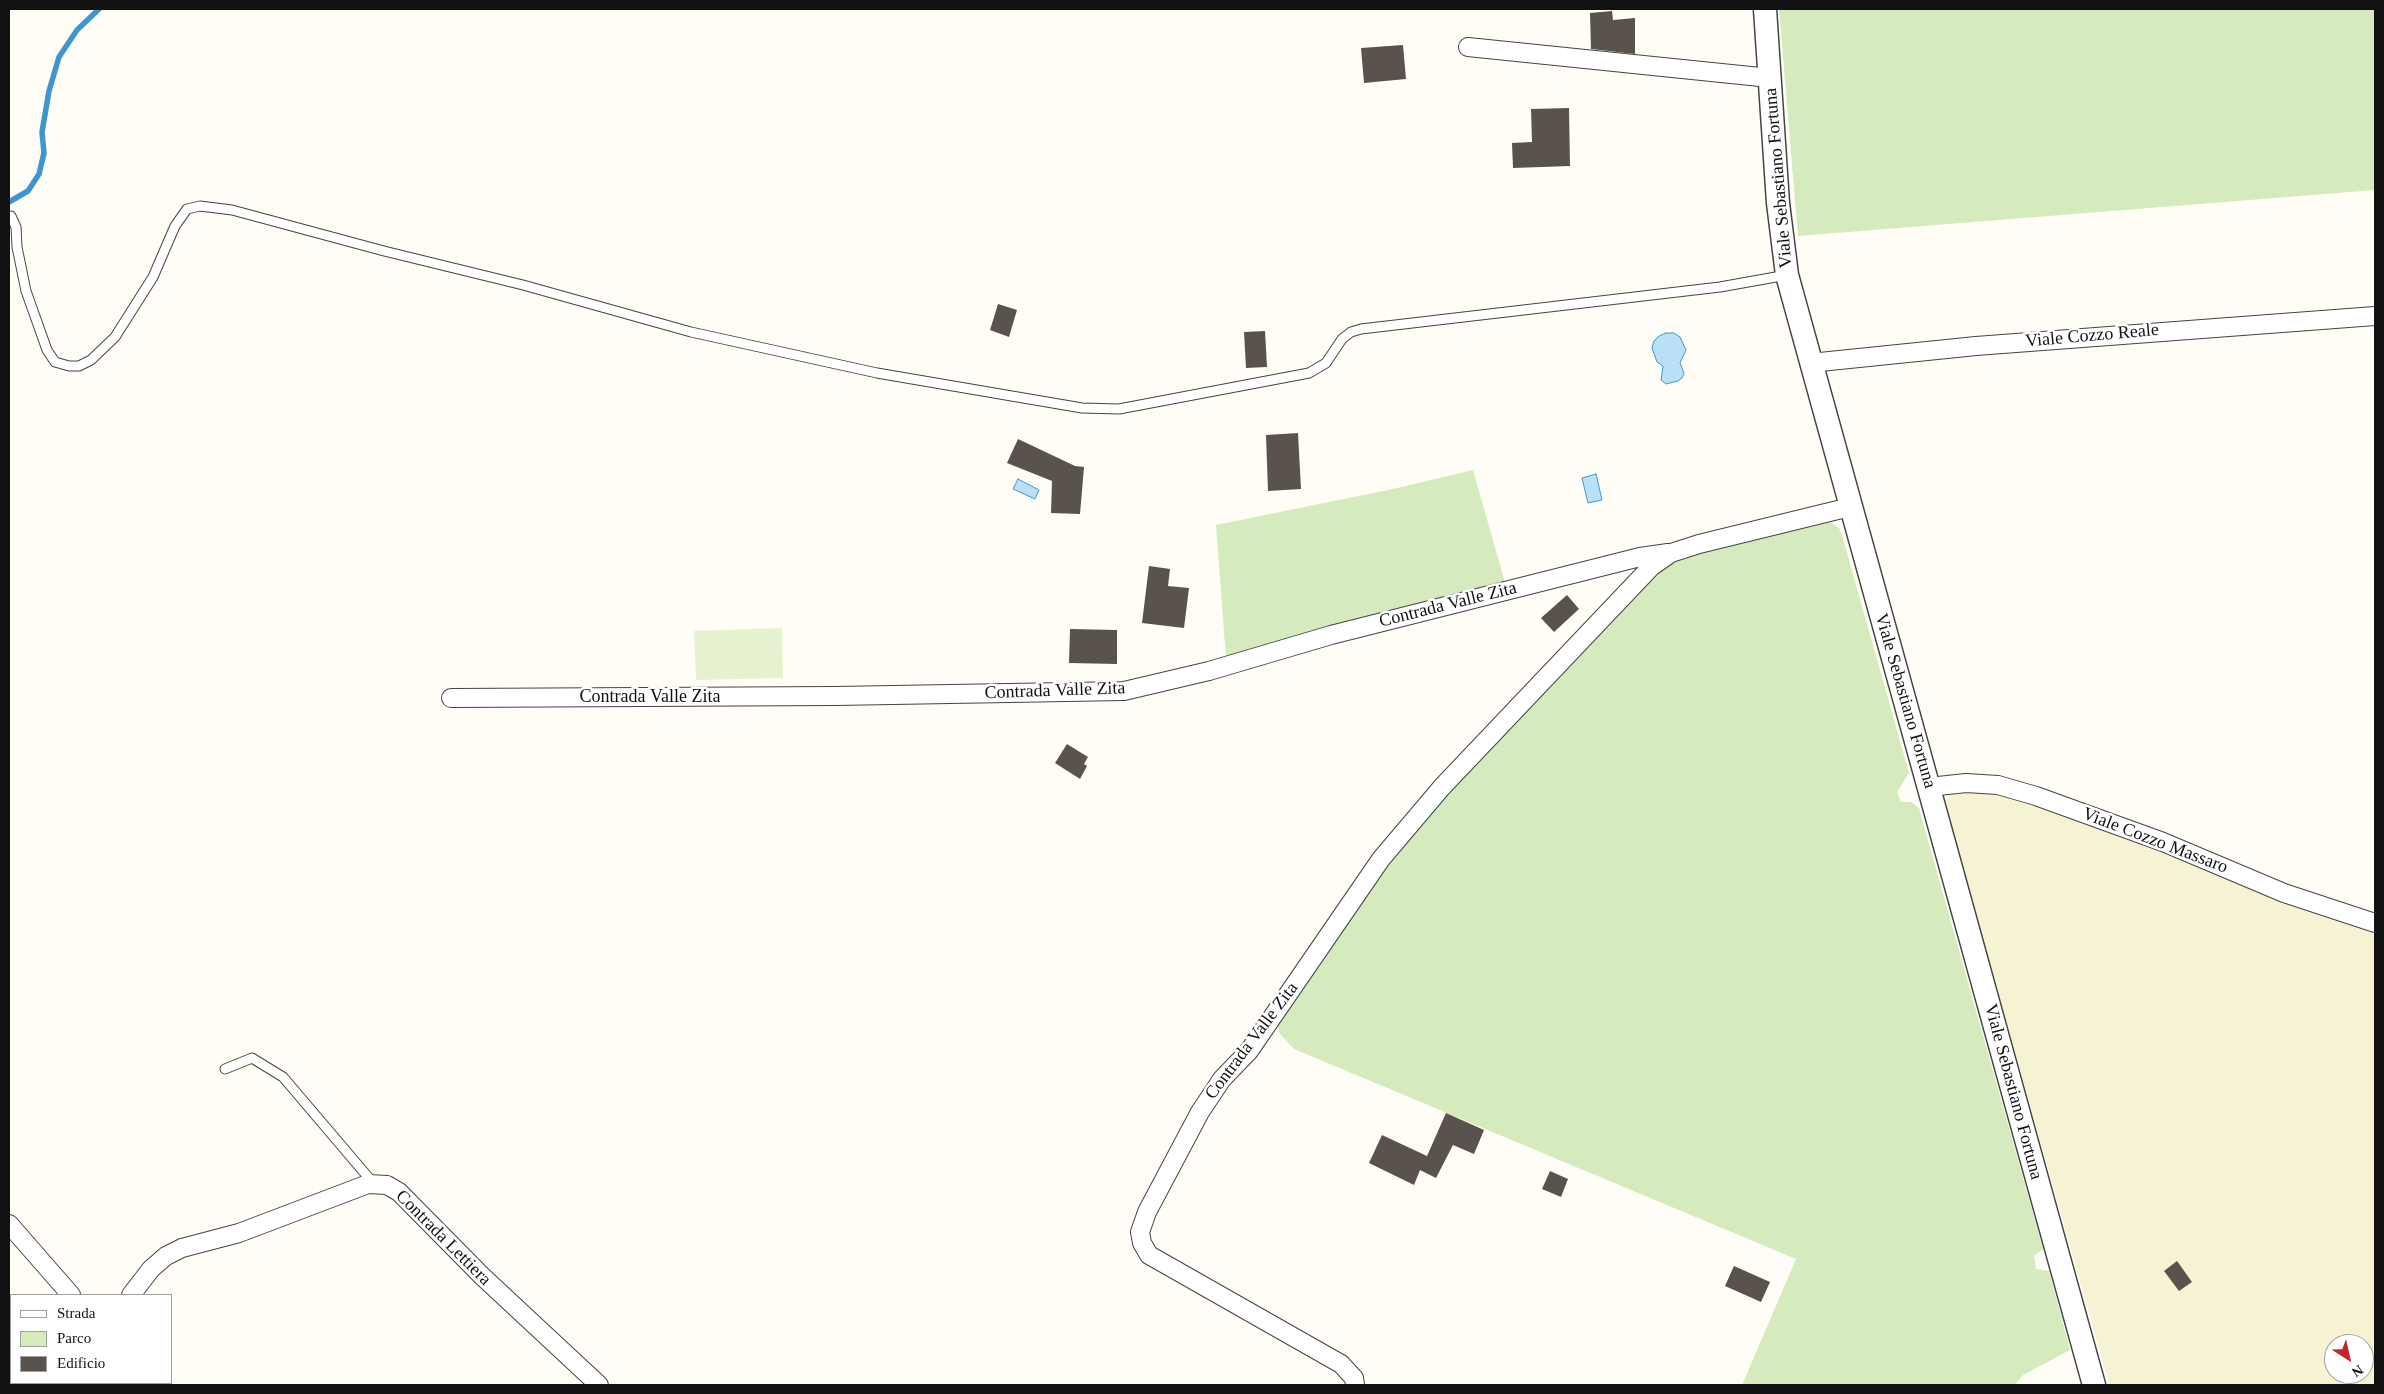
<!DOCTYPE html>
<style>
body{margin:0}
#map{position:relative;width:2384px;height:1394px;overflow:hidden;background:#fffdf5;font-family:Georgia,serif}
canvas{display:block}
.frame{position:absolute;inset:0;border:10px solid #111;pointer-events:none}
.legend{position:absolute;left:10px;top:1294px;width:162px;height:90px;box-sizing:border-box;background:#fff;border:1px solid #a0a0a0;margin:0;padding:6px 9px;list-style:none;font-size:15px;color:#111}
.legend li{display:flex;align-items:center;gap:10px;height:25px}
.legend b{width:25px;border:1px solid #a0a0a0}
.north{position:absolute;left:2324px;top:1334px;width:50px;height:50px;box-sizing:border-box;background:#fff;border:1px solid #a0a0a0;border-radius:50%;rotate:145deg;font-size:14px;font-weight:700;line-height:20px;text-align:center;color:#111}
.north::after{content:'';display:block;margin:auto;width:18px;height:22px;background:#c4262e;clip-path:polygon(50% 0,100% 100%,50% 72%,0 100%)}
</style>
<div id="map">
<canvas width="2384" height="1394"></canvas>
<div class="frame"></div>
<ul class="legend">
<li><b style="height:6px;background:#fff"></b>Strada</li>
<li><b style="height:14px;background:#d5ebbd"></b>Parco</li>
<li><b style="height:14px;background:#5a524d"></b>Edificio</li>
</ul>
<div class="north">N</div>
</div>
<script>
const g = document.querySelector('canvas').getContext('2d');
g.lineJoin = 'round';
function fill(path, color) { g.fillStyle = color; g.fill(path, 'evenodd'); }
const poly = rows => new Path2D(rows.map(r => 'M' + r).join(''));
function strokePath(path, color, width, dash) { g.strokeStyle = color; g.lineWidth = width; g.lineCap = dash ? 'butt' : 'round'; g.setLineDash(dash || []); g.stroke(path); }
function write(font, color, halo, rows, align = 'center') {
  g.font = font + ' Georgia,serif'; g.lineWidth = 5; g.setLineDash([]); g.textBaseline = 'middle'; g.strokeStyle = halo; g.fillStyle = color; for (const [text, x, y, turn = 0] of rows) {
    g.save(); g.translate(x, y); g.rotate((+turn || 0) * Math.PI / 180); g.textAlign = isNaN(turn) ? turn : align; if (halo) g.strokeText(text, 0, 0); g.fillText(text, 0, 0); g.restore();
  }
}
fill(poly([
 [1971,789,2000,791,2113,830,2283,900,2335,920,2375,931,2375,1385,2109,1384,1944,801,1953,793],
 [2334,1344,2364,1344,2364,1374,2334,1374]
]), '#f6f3d4');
fill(poly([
 [1779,9,2375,9,2375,190,1798,236],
 [1473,470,1505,583,1226,658,1216,525,1393,489],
 [1830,522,1839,528,1842,535,1909,773,1897,792,1901,802,1911,802,1919,808,2043,1249,2034,1256,2036,1269,2049,1271,2070,1350,2023,1375,2015,1385,1742,1385,1796,1259,1294,1049,1280,1034,1278,1026,1384,864,1647,579,1672,559,1801,527]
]), '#d5ebbd');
fill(poly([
 [782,628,783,678,696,680,694,631]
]), '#e6f2cf');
const water = poly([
 [1666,333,1674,333,1680,337,1686,350,1680,363,1684,373,1682,378,1678,381,1666,384,1661,380,1663,366,1657,362,1652,348,1654,341,1659,336,1666,333],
 [1596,474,1602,500,1588,503,1582,478,1596,474],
 [1018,479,1039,490,1035,499,1013,489,1018,479]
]);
fill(water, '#b9e0f7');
strokePath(water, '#3f96cf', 1);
strokePath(poly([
 [9,202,28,191,39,174,44,153,42,132,49,91,59,57,77,30,99,9]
]), '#3f96cf', 5.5);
fill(poly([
 [1612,11,1613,20,1635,18,1635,54,1591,49,1590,13],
 [1403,45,1406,79,1364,83,1361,48],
 [1569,108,1570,166,1513,168,1512,143,1532,142,1531,109],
 [998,304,1017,310,1009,337,990,330],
 [1265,331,1267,367,1246,368,1244,332],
 [1298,433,1301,489,1268,491,1266,435],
 [1018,439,1075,466,1084,467,1080,514,1051,513,1052,481,1007,463],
 [1149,566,1170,569,1168,586,1189,588,1184,628,1142,623],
 [1567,595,1579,609,1554,632,1541,618],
 [1070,629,1117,630,1117,664,1069,663],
 [1067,744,1088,757,1084,764,1087,766,1080,779,1055,763],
 [1446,1113,1484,1130,1474,1154,1453,1145,1436,1178,1420,1170,1414,1185,1369,1163,1382,1135,1427,1156],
 [1550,1171,1568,1179,1561,1197,1542,1189],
 [2177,1261,2192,1282,2179,1291,2164,1271],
 [1734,1266,1770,1282,1761,1302,1725,1286]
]), '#5a524d');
const service = poly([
 [11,216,16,227,17,247,26,291,47,350,55,362,69,366,79,366,91,360,115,337,153,277,175,226,187,209,200,206,232,210,384,251,523,285,691,332,877,373,1082,408,1119,409,1309,373,1326,363,1342,339,1351,332,1361,329,1720,287,1787,275],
 [225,1069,252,1058,283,1077,374,1184]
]);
const minor = poly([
 [1468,47,1770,78],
 [1810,363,1976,346,2375,316],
 [451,698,835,696,1124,691,1209,671,1331,635,1640,557,1668,553],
 [1929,787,1966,783,1998,785,2036,796,2163,842,2284,893,2375,923],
 [9,1224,71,1295],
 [131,1295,151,1269,166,1256,182,1248,239,1233,368,1184,387,1185,399,1192,482,1276,599,1385],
 [97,1385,98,1383],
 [1355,1385,1354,1378,1341,1364,1149,1255,1142,1243,1140,1232,1147,1212,1200,1112,1222,1079,1249,1051,1381,859,1442,787,1651,567,1671,553,1699,544,1850,507]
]);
const tertiary = poly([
 [1765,9,1778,203,1787,275,2094,1385]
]);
strokePath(service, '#444', 11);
strokePath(minor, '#444', 20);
strokePath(tertiary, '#444', 25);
strokePath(service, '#fff', 9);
strokePath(minor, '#fff', 18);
strokePath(tertiary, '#fff', 22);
write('18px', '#111', '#fff', [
 ["Viale Sebastiano Fortuna",1779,178,-95],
 ["Viale Cozzo Reale",2092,336,-5],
 ["Contrada Valle Zita",1448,605,-14],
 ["Contrada Valle Zita",1055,691,-2],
 ["Contrada Valle Zita",650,697],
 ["Viale Sebastiano Fortuna",1905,701,74],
 ["Viale Cozzo Massaro",2155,841,21],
 ["Contrada Valle Zita",1252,1041,-53],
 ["Viale Sebastiano Fortuna",2013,1092,75],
 ["Contrada Lettiera",443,1238,45]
]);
</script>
